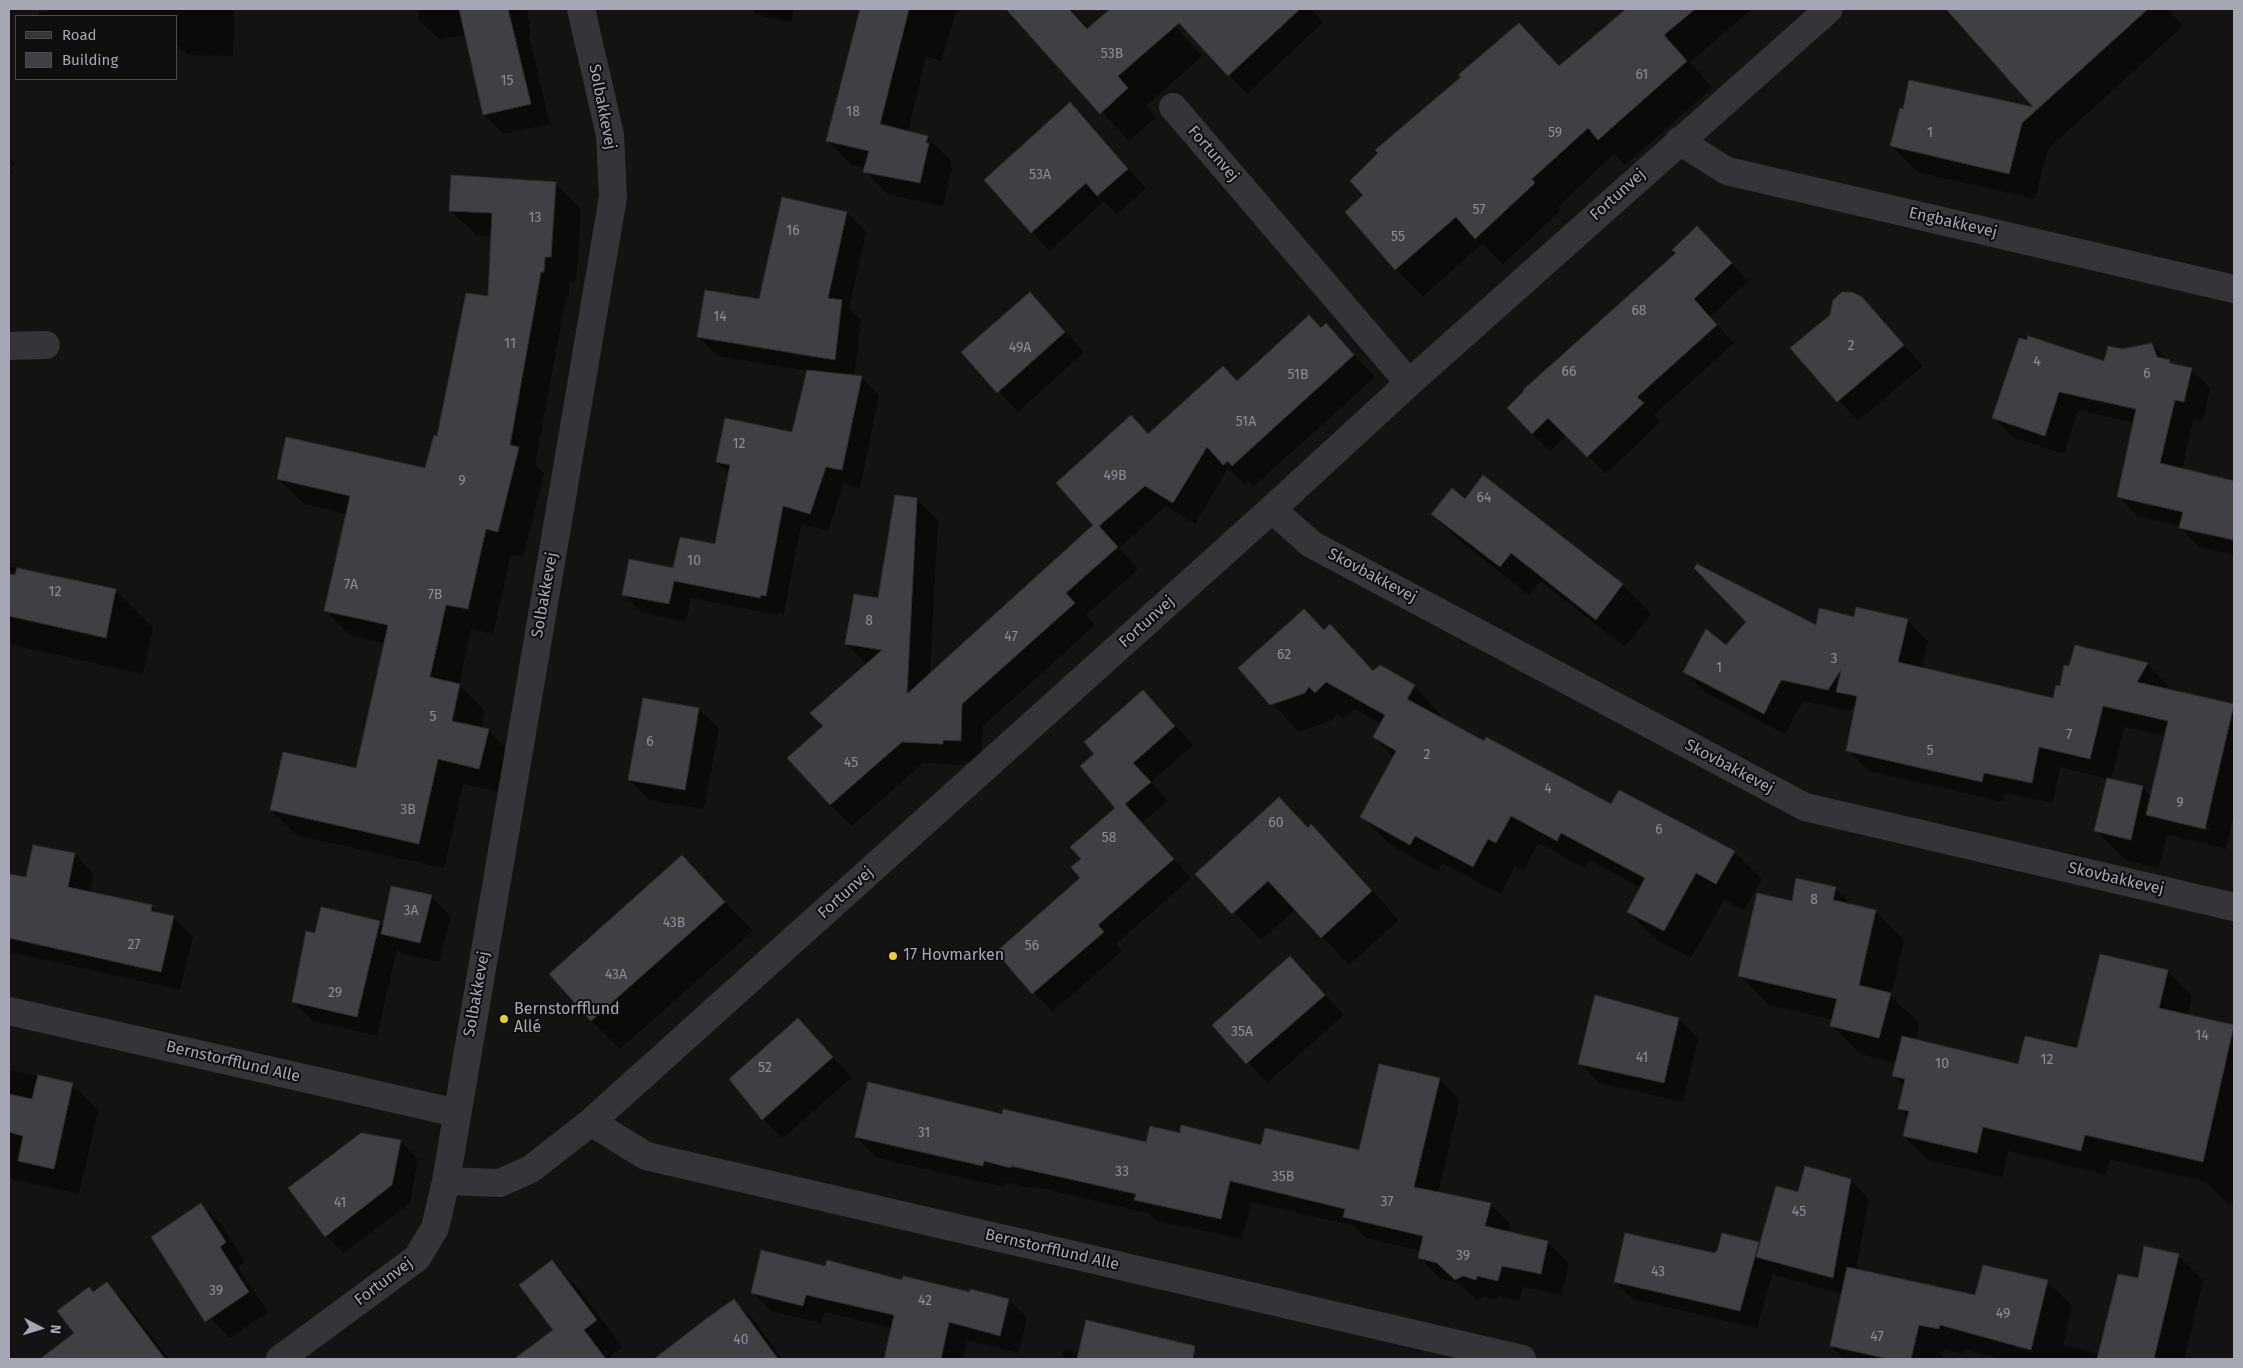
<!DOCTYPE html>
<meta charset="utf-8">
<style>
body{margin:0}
#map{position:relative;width:2243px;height:1368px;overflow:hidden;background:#131314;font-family:"Fira Sans",sans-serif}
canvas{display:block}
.frame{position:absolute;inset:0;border:10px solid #a5a7b4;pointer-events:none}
.legend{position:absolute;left:15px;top:15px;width:162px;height:65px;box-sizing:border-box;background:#0e0e0f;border:1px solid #4a4b51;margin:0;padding:6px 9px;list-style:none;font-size:15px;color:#a5a7b4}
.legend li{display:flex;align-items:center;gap:10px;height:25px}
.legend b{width:25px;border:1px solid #4a4b51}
.north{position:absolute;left:15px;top:1303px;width:50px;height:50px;-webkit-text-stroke:4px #0e0e0f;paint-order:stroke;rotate:95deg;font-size:14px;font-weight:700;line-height:20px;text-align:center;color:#a5a7b4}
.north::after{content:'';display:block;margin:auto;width:18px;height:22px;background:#a5a7b4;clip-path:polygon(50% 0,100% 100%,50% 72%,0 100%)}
</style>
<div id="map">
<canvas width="2243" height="1368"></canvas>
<div class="frame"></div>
<ul class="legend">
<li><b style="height:6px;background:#343439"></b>Road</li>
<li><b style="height:14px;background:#3f4044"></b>Building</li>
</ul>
<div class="north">N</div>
</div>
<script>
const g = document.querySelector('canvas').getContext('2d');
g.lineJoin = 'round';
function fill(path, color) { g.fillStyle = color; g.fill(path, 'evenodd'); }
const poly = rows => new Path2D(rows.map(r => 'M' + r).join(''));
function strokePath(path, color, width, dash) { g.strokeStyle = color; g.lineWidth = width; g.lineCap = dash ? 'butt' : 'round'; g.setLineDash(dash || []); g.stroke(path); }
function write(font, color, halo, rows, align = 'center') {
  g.font = font + ' "Fira Sans",sans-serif'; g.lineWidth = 4; g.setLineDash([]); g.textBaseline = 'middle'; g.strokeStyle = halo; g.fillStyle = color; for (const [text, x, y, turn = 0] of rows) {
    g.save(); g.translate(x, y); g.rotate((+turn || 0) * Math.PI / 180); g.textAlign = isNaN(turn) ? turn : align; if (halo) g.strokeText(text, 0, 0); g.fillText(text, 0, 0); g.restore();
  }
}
fill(poly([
 [49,9,234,9,233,56,189,55,176,45,176,16,39,16,39,12,49,12],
 [418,9,527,9,531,35,529,36,550,124,504,134,484,115,466,35,439,39,419,20],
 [752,9,794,9,791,22,757,15],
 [861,9,957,9,941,61,926,56,908,132,927,137,951,161,950,166,952,168,943,206,889,195,865,171,866,168,852,165,828,141],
 [1008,9,1071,9,1089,29,1112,9,1159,9,1202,56,1146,106,1156,117,1129,141],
 [1173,9,1311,9,1323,22,1247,94,1170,12],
 [1628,9,1752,9,1690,62,1712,88,1625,165,1614,154,1558,207,1561,210,1503,264,1482,244,1423,296,1396,269,1346,212,1365,196,1463,77,1519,25,1560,67],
 [1948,9,2168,9,2183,26,2048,149,2035,199,1917,172,1891,146,2036,109],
 [1070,104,1146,188,1117,214,1104,201,1050,251,1032,232],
 [9,157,15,164,10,168,13,172,9,176],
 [555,183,581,209,576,282,569,282,569,297,566,297,535,465,544,473,523,557,511,554,493,634,471,629,459,685,485,711,481,729,488,730,513,756,504,793,463,784,444,868,296,835,271,810,356,770,386,644,350,635,325,610,347,514,304,504,278,479,426,470,489,298,492,236,476,235,450,210],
 [783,199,847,213,866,232,849,309,861,320,854,377,861,377,879,395,860,488,843,484,828,531,801,524,784,613,779,612,778,615,691,598,686,622,641,612,623,594,674,570,716,545,730,474,717,462,793,434,808,371,718,356,698,337,760,300],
 [1714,246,1748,281,1710,317,1734,343,1654,415,1660,422,1606,474,1567,435,1550,451,1532,433,1677,253],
 [1030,293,1084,352,1018,412,963,352],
 [1862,298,1923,366,1858,421,1792,348],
 [1326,325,1375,377,1254,486,1249,482,1245,485,1228,468,1195,524,1166,506,1119,548,1138,569,1086,615,1095,625,983,726,981,762,963,761,964,765,923,763,852,826,830,805,824,726,868,665,846,644,879,600,916,499,938,520,930,675,1094,525,1131,417,1149,435],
 [2152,344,2173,365,2191,369,2210,388,2203,421,2193,419,2182,470,2234,483,2234,555,2199,547,2180,528,2181,526,2138,516,2119,497,2134,423,2078,410,2064,454,2013,437,1994,418,2104,363,2122,350],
 [1484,477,1623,585,1651,614,1625,647,1540,581,1529,595,1462,543,1433,514,1465,501],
 [9,566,116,591,153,628,143,674,9,644],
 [1855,618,1907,620,1928,641,1922,669,2054,699,2061,687,2147,664,2168,685,2166,690,2233,705,2234,813,2226,849,2167,834,2159,868,2125,860,2096,831,2108,779,2060,767,2053,803,2005,793,2003,802,1869,771,1848,750,1856,710,1852,707,1850,711,1803,701,1785,734,1706,693,1685,672,1726,647],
 [2124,727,2166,736,2152,797,2142,787,2111,780],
 [2171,820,2211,829,2211,831,2171,822],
 [1330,626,1375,672,1414,686,1441,714,1439,718,1612,805,1734,852,1762,879,1744,910,1724,900,1691,958,1656,939,1628,912,1641,888,1589,860,1585,868,1538,843,1524,870,1515,866,1501,894,1442,863,1438,871,1389,844,1362,817,1394,758,1374,737,1381,724,1355,709,1343,719,1337,714,1332,720,1299,732,1240,668,1324,631],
 [1143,691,1193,745,1151,782,1168,801,1142,823,1191,878,1116,944,1122,951,1052,1012,998,952,1082,878,1083,859,1117,808,1096,754],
 [644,699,699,709,719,729,704,809,649,800,629,780],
 [1279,799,1309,829,1311,826,1339,854,1399,920,1349,965,1296,909,1261,940,1197,874],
 [74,854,94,874,90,893,151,906,159,914,173,917,193,937,180,990,9,952,9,878,27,879],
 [682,856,753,931,620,1049,591,1020],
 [1835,888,1853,906,1875,911,1904,940,1891,996,1919,1023,1915,1041,2019,1065,2078,1050,2167,971,2192,995,2188,1016,2234,1027,2234,1205,2228,1204,2206,1182,2110,1159,2106,1175,2008,1151,2002,1177,1929,1161,1904,1136,1909,1118,1899,1108,1904,1087,1893,1076,1896,1063,1860,1054,1832,1025,1833,1020,1769,1005,1740,976,1793,902],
 [431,896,451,916,439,962,402,954,397,949,377,1036,313,1021,293,1002,316,934,379,922,384,927],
 [1290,957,1344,1015,1267,1083,1213,1025],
 [1678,1019,1698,1038,1683,1102,1599,1083,1579,1063],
 [798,1020,852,1077,783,1138,763,1119],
 [9,1070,72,1084,98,1110,79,1194,9,1178],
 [1439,1079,1460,1100,1438,1193,1490,1204,1511,1225,1509,1233,1547,1242,1569,1263,1562,1295,1523,1287,1519,1301,1498,1296,1497,1300,1485,1297,1477,1300,1460,1284,1441,1279,1420,1258,1421,1251,1366,1238,1354,1226,1251,1202,1242,1239,1157,1221,1148,1213,1032,1186,1032,1188,1005,1182,1004,1187,877,1158,856,1136,1003,1115,1147,1144,1181,1135,1262,1146,1360,1152],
 [400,1141,418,1159,410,1203,344,1253,326,1236],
 [1850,1180,1869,1199,1856,1270,1976,1297,2047,1281,2072,1306,2063,1345,2100,1354,2138,1280,2178,1255,2203,1280,2185,1356,2198,1359,2002,1359,1964,1349,1963,1354,1944,1349,1941,1359,1844,1359,1831,1346,1843,1294,1777,1276,1773,1272,1757,1328,1633,1299,1615,1282,1758,1243,1761,1246,1799,1193],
 [201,1205,221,1224,245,1262,238,1267,268,1312,230,1338,210,1318],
 [551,1262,578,1288,622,1347,610,1357,611,1359,516,1359,554,1331],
 [826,1267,1009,1300,1027,1318,1018,1353,967,1340,963,1359,886,1359,892,1328,824,1312,821,1323,771,1311,753,1293],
 [106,1284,126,1303,169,1359,42,1359,76,1333,94,1294],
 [734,1301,754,1320,782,1359,656,1359],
 [1140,1335,1165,1359,1061,1359,1064,1349,1079,1353]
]), '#0007');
const building = poly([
 [459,9,508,9,531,104,483,115,459,9],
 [860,9,909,9,880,124,928,136,926,143,929,143,920,183,863,172,869,151,826,141,860,9],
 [1006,9,1069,9,1087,29,1110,9,1300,9,1228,76,1179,23,1118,76,1128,88,1100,114,1006,9],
 [1626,9,1695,9,1664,35,1687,61,1598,140,1588,128,1532,179,1535,183,1475,239,1456,217,1395,270,1345,212,1363,195,1350,181,1378,153,1375,150,1461,77,1458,75,1519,23,1559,66,1626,9],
 [1946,9,2148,9,2022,123,2009,174,1890,146,1900,108,1903,109,1909,80,2033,107,1946,9],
 [1070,102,1128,169,1097,196,1086,183,1031,233,984,180,1070,102],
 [451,175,556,182,551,257,545,257,544,272,541,272,510,445,519,447,498,532,486,529,468,609,446,605,430,677,460,684,452,721,489,729,479,769,438,759,419,844,270,810,283,752,356,768,388,625,324,611,350,496,277,479,286,437,425,468,434,435,437,436,466,293,488,296,492,213,449,211,451,175],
 [782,197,847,212,828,298,842,300,835,360,697,337,705,290,759,299,782,197],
 [1697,226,1732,263,1694,299,1717,325,1637,397,1644,403,1587,457,1548,418,1532,434,1507,408,1524,391,1523,390,1676,253,1672,250,1697,226],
 [1030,292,1065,332,997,393,961,352,1030,292],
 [1842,292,1852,292,1862,297,1904,345,1837,402,1790,348,1830,315,1833,300,1842,292],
 [1309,315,1321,328,1326,323,1354,355,1232,466,1228,461,1223,465,1207,447,1173,503,1145,486,1099,526,1118,547,1066,593,1075,603,962,704,961,741,943,740,943,744,902,742,830,805,787,758,823,726,810,713,882,650,845,644,854,594,878,598,895,495,917,498,907,694,1093,525,1056,483,1131,415,1148,434,1223,366,1237,381,1309,315],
 [2028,336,2104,361,2108,346,2122,349,2152,343,2157,357,2170,360,2169,363,2192,368,2184,402,2175,400,2160,463,2234,481,2234,540,2179,528,2183,512,2117,497,2136,409,2059,392,2045,436,1992,418,2019,338,2027,340,2028,336],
 [807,370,862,376,842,470,826,467,810,514,783,506,766,596,761,595,760,598,674,581,669,604,622,595,629,559,673,568,680,537,715,544,730,465,716,462,725,418,792,432,807,370],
 [1483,475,1623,584,1596,620,1511,553,1500,567,1431,514,1452,488,1465,499,1483,475],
 [1697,564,1816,625,1819,608,1854,617,1856,607,1908,619,1898,662,2053,698,2056,685,2060,686,2064,665,2069,666,2075,645,2148,663,2137,682,2234,704,2205,829,2146,815,2168,721,2103,706,2090,759,2039,747,2032,783,1984,773,1982,782,1846,751,1857,696,1836,692,1841,670,1828,690,1781,680,1764,714,1683,672,1706,629,1726,645,1746,622,1694,568,1697,564],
 [17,568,116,589,106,638,9,616,9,574,15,575,17,568],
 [1304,609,1324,630,1330,624,1373,671,1380,665,1415,685,1407,699,1484,741,1486,737,1611,804,1619,790,1735,851,1716,884,1696,873,1664,931,1627,912,1645,878,1561,833,1557,841,1511,816,1496,843,1488,839,1473,867,1415,836,1410,845,1360,817,1396,751,1373,737,1385,715,1326,682,1315,693,1309,687,1305,693,1270,705,1238,668,1304,609],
 [1143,690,1175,726,1133,763,1151,782,1125,804,1174,859,1098,925,1104,932,1032,994,996,952,1080,878,1071,867,1081,859,1070,847,1115,808,1080,766,1094,754,1084,742,1143,690],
 [643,698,699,708,685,790,628,780,643,698],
 [2107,778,2143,786,2131,840,2094,831,2107,778],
 [1279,797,1308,828,1311,824,1372,891,1321,938,1268,881,1232,914,1195,874,1279,797],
 [33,845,75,853,68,887,152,905,151,911,174,916,161,972,9,938,9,874,26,877,33,845],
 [682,855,725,902,591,1021,549,974,682,855],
 [1796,878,1836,887,1833,900,1876,910,1859,985,1891,993,1879,1038,1830,1026,1837,999,1738,976,1757,893,1792,901,1796,878],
 [391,886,432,895,420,943,381,934,391,886],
 [321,907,380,921,357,1017,292,1002,306,931,315,933,321,907],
 [2100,954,2168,970,2159,1008,2234,1025,2203,1162,2085,1135,2081,1151,1983,1127,1977,1153,1903,1136,1909,1111,1898,1109,1905,1079,1892,1076,1902,1036,2018,1064,2025,1036,2077,1048,2100,954],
 [1290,956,1325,995,1246,1064,1212,1025,1290,956],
 [1595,995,1679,1018,1664,1083,1578,1064,1595,995],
 [798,1018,833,1057,762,1120,729,1079,798,1018],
 [1379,1064,1440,1078,1414,1187,1491,1203,1485,1226,1548,1241,1541,1274,1502,1266,1498,1281,1477,1276,1476,1280,1463,1276,1455,1280,1437,1263,1418,1258,1423,1236,1343,1217,1345,1209,1230,1181,1221,1219,1134,1200,1136,1194,1011,1166,1011,1168,984,1161,983,1166,855,1137,868,1082,1002,1114,1003,1109,1146,1142,1150,1126,1180,1133,1181,1125,1261,1145,1265,1128,1359,1150,1379,1064],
 [38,1075,73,1083,54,1169,18,1161,23,1136,9,1132,9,1094,32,1099,38,1075],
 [361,1133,401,1140,392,1185,325,1237,288,1188,361,1133],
 [1805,1166,1851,1179,1833,1278,1756,1257,1776,1186,1798,1192,1805,1166],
 [201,1203,226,1242,220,1247,249,1292,205,1322,151,1237,201,1203],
 [1625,1233,1714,1253,1717,1251,1722,1233,1759,1242,1740,1311,1614,1282,1625,1233],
 [2144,1246,2179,1254,2154,1359,2097,1359,2118,1274,2138,1278,2144,1246],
 [761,1250,825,1266,827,1260,902,1280,903,1276,970,1292,970,1289,1009,1299,1000,1336,949,1322,941,1359,884,1359,894,1315,806,1295,803,1306,751,1293,761,1250],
 [552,1260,597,1320,584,1330,606,1359,514,1359,553,1330,519,1285,552,1260],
 [1983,1265,2048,1280,2031,1350,1940,1325,1939,1329,1919,1325,1911,1359,1888,1359,1830,1346,1847,1267,1975,1295,1983,1265],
 [107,1282,165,1359,40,1359,74,1333,57,1311,89,1287,93,1292,107,1282],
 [734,1299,778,1359,654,1359,706,1319,734,1299],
 [1086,1320,1195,1346,1193,1359,1077,1359,1086,1320]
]);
fill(building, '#3f4044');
strokePath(building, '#2e2d30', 1);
strokePath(poly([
 [1173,107,1409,383],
 [1679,141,1727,171,2234,289],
 [9,346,46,345],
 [1272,509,1311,544,1805,807,2234,907],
 [9,1011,457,1113],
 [591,1122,646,1156,1522,1359],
 [446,1181,500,1183,531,1169,591,1122,1272,509,1409,383,1829,9],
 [280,1359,417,1258,435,1228,446,1181,613,197,610,135,581,9]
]), '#343439', 28);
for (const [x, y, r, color] of [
 [893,956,5,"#e8ce37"],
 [504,1019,5,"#e8ce37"]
]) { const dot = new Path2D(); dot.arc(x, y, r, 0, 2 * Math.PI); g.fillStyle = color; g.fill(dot); strokePath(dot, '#0e0e0f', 2); }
write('14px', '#8c8d98', null, [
 ["53B",1112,54],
 ["61",1642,75],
 ["15",507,81],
 ["18",853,112],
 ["59",1555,133],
 ["1",1930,133],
 ["53A",1040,175],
 ["57",1479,210],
 ["13",535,218],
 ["16",793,231],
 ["55",1398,237],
 ["68",1639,311],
 ["14",720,317],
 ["11",510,344],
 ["2",1851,346],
 ["49A",1020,348],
 ["4",2037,362],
 ["66",1569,372],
 ["6",2147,374],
 ["51B",1298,375],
 ["51A",1246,422],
 ["12",739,444],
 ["49B",1115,476],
 ["9",462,481],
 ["64",1484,498],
 ["10",694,561],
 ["7A",351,585],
 ["12",55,592],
 ["7B",435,595],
 ["8",869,621],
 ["47",1011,637],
 ["62",1284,655],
 ["3",1834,659],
 ["1",1719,668],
 ["5",433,717],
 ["7",2069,735],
 ["6",650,742],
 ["5",1930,751],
 ["2",1427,755],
 ["45",851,763],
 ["4",1548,789],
 ["9",2180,803],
 ["3B",408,810],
 ["60",1276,823],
 ["6",1659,830],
 ["58",1109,838],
 ["8",1814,900],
 ["3A",411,911],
 ["43B",674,923],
 ["27",134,945],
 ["56",1032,946],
 ["43A",616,975],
 ["29",335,993],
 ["35A",1242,1032],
 ["14",2202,1036],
 ["41",1642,1058],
 ["12",2047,1060],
 ["10",1942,1064],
 ["52",765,1068],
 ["31",924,1133],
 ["33",1122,1172],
 ["35B",1283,1177],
 ["37",1387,1202],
 ["41",340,1203],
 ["45",1799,1212],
 ["39",1463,1256],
 ["43",1658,1272],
 ["39",216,1291],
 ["42",925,1301],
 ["49",2003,1314],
 ["47",1877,1337],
 ["40",741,1340]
]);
write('16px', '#a5a7b4', '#0e0e0f', [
 ["Solbakkevej",602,107,79],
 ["Fortunvej",1213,154,49],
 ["Fortunvej",1618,195,-42],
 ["Engbakkevej",1953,223,13],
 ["Skovbakkevej",1372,576,28],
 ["Solbakkevej",545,595,-80],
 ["Fortunvej",1147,622,-42],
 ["Skovbakkevej",1729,767,28],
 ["Skovbakkevej",2116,879,13],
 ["Fortunvej",846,893,-42],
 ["Solbakkevej",477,994,-80],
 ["Bernstorfflund Alle",233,1062,13],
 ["Bernstorfflund Alle",1052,1250,13],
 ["Fortunvej",384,1282,-37]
]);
write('16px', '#a5a7b4', '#0e0e0f', [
 ["17 Hovmarken",903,956],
 ["Bernstorfflund",514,1010],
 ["Allé",514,1028]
], 'left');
</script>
